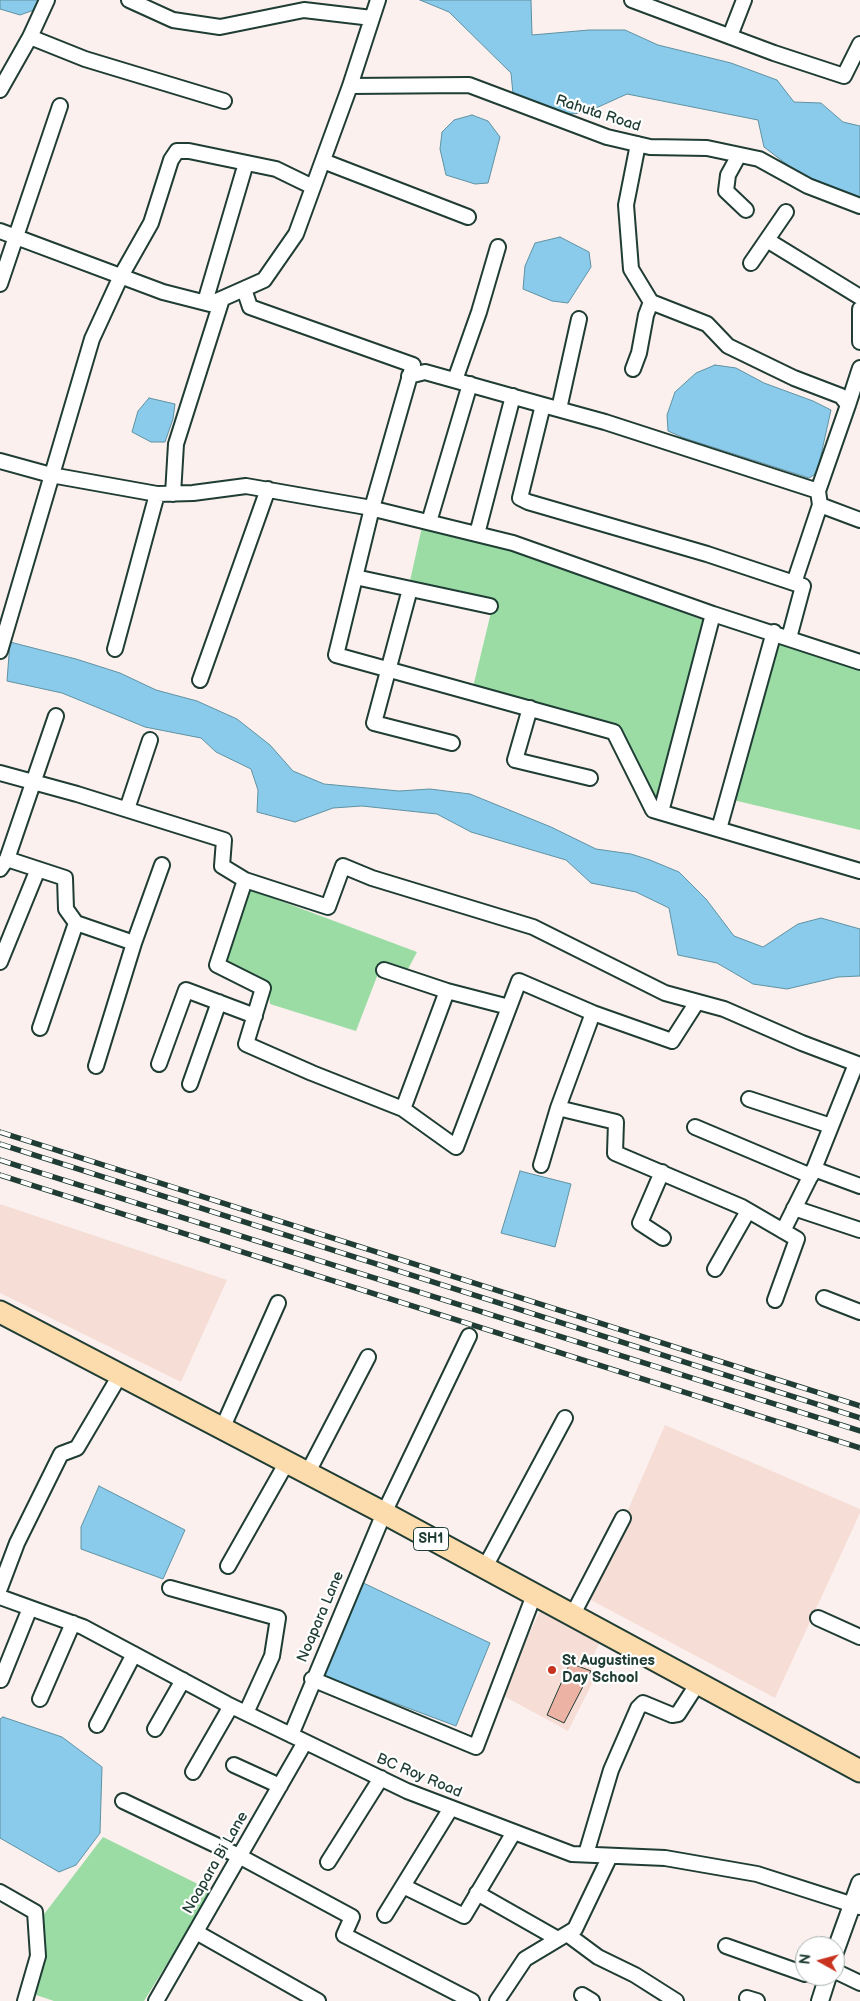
<!DOCTYPE html>
<style>
body{margin:0}
#map{position:relative;width:860px;height:2001px;overflow:hidden;background:#fbf0ed;font-family:"Balsamiq Sans",sans-serif}
canvas{display:block}
.north{position:absolute;left:795px;top:1936px;width:50px;height:50px;box-sizing:border-box;background:#fff;border:1px solid #a5b1ae;border-radius:50%;rotate:277deg;font-size:14px;font-weight:700;line-height:20px;text-align:center;color:#1f3d34}
.north::after{content:'';display:block;margin:auto;width:18px;height:22px;background:#c8321e;clip-path:polygon(50% 0,100% 100%,50% 72%,0 100%)}
</style>
<div id="map">
<canvas width="860" height="2001"></canvas>
<div class="north">N</div>
</div>
<script>
const g = document.querySelector('canvas').getContext('2d');
g.lineJoin = 'round';
function fill(path, color) { g.fillStyle = color; g.fill(path, 'evenodd'); }
const poly = rows => new Path2D(rows.map(r => 'M' + r).join(''));
function strokePath(path, color, width, dash) { g.strokeStyle = color; g.lineWidth = width; g.lineCap = dash ? 'butt' : 'round'; g.setLineDash(dash || []); g.stroke(path); }
function write(font, color, halo, rows, align = 'center') {
  g.font = font + ' "Balsamiq Sans",sans-serif'; g.lineWidth = 4.5; g.setLineDash([]); g.textBaseline = 'middle'; g.strokeStyle = halo; g.fillStyle = color; for (const [text, x, y, turn = 0] of rows) {
    g.save(); g.translate(x, y); g.rotate((+turn || 0) * Math.PI / 180); g.textAlign = isNaN(turn) ? turn : align; if (halo) g.strokeText(text, 0, 0); g.fillText(text, 0, 0); g.restore();
  }
}
fill(poly([
 [0,1204,227,1280,181,1382,0,1293],
 [665,1425,860,1509,860,1513,775,1698,589,1599],
 [542,1607,602,1638,588,1666,597,1674,568,1731,500,1694]
]), '#f6ded7');
fill(poly([
 [422,527,494,542,705,621,658,798,654,804,616,728,473,687,493,604,409,585],
 [777,640,860,669,860,830,733,800],
 [246,888,417,952,408,969,381,966,356,1031,270,1004,268,985,224,960],
 [103,1837,212,1891,144,2001,54,2001,36,1995,39,1934,35,1926]
]), '#9bdca5');
const water = poly([
 [0,0,38,0,34,10,20,15,0,9,0,0],
 [420,0,531,0,532,35,589,30,625,30,658,45,731,63,777,80,794,102,821,103,843,122,860,126,860,199,806,179,764,147,758,120,627,94,585,113,567,114,513,94,511,73,449,12,420,0],
 [472,115,488,121,500,137,488,183,475,184,446,175,440,149,442,132,454,120,472,115],
 [560,237,589,252,591,267,568,303,552,301,523,289,525,266,535,243,560,237],
 [715,365,736,368,764,383,813,401,831,410,817,473,809,478,684,438,668,431,667,415,675,392,696,373,715,365],
 [149,398,175,404,173,419,165,442,151,442,132,432,138,411,149,398],
 [10,642,76,659,120,673,156,690,197,701,237,719,270,745,293,771,324,784,399,791,430,789,470,794,551,827,596,849,631,854,650,860,679,872,706,899,734,936,763,947,798,924,821,918,860,929,860,976,838,977,787,989,753,984,717,963,678,955,669,908,636,892,591,883,566,860,471,832,437,814,362,806,333,808,295,822,257,812,258,790,251,769,216,752,201,738,145,727,62,693,7,681,10,642],
 [520,1171,571,1184,555,1247,501,1233,520,1171],
 [99,1486,185,1530,163,1579,81,1549,81,1527,99,1486],
 [357,1580,490,1643,456,1726,320,1675,357,1580],
 [3,1717,62,1737,102,1767,100,1833,76,1865,59,1872,0,1838,0,1719,3,1717]
]);
fill(water, '#8acaeb');
strokePath(water, '#5f92a2', 1);
const building = poly([
 [570,1663,591,1671,564,1723,547,1715,570,1663]
]);
fill(building, '#ecb3a4');
strokePath(building, '#1f3d34', 1);
const minor = poly([
 [129,0,173,20,220,27,304,10,372,18],
 [632,0,774,53,844,76,860,44],
 [730,36,744,0],
 [30,37,85,59,224,101],
 [350,86,469,85,607,137,650,147,707,148,759,159,808,186,860,206],
 [0,90,30,37,47,0],
 [638,144,626,205,631,269,651,302,707,324,728,346,794,378,841,396,848,405,818,491,820,505,860,520],
 [739,155,728,175,726,191,746,210],
 [323,161,468,217],
 [0,231,163,292,210,304,264,280,296,234,350,86,378,0],
 [767,240,860,297],
 [751,263,786,212],
 [0,284,60,106],
 [244,289,250,307,413,365,372,508,336,655,614,732,653,810,860,871],
 [205,302,246,163],
 [860,309,860,342],
 [633,369,639,353,646,315,651,302],
 [409,376,425,372,543,405,605,422,818,491],
 [455,380,479,312,498,247],
 [543,405,520,498,528,502,707,554,803,586,789,638],
 [848,405,860,368],
 [559,409,579,319],
 [0,461,51,475,157,494,193,493,246,486,366,507,513,543,713,614,860,662],
 [173,494,176,444,222,299],
 [429,522,470,384],
 [477,534,513,396],
 [355,577,490,606],
 [794,583,820,505],
 [410,589,374,723,452,743],
 [115,649,157,494],
 [0,651,92,339,121,276,151,223,171,160,177,151,189,151,276,169,313,187],
 [200,680,268,489],
 [530,708,515,760,590,778],
 [0,773,77,794,224,840,222,866,245,880,328,907,343,866,372,878,533,927,665,993,724,1009,802,1043,860,1065],
 [127,809,150,740],
 [661,812,713,614],
 [719,829,774,632],
 [7,859,65,878,66,909,76,923,134,943],
 [0,869,7,859,56,716],
 [245,880,217,965,263,988,246,1044,312,1073,403,1109],
 [0,962,38,869],
 [384,970,447,991,509,1007],
 [447,991,403,1109,456,1147,519,981,593,1013,672,1041,697,1002],
 [40,1028,76,923],
 [159,1064,186,990,255,1016],
 [96,1066,134,943,162,865],
 [190,1084,219,1002],
 [749,1099,831,1126],
 [558,1108,616,1122,615,1153,742,1207,797,1239,775,1300],
 [695,1127,811,1176],
 [541,1165,558,1108,593,1013],
 [814,1169,860,1186],
 [662,1172,640,1223,663,1238],
 [794,1208,860,1230],
 [783,1231,814,1169,856,1064],
 [715,1269,748,1211],
 [824,1298,860,1312],
 [222,1429,278,1303],
 [307,1474,368,1357],
 [228,1566,287,1462],
 [484,1569,565,1418],
 [0,1588,17,1543,61,1454,77,1448,120,1375],
 [170,1588,278,1618,272,1656,246,1713],
 [0,1597,83,1627,227,1704,407,1791,572,1854,665,1858,757,1874,860,1907],
 [572,1616,623,1518],
 [818,1618,860,1637],
 [312,1679,476,1747,534,1595],
 [1,1680,30,1608],
 [40,1699,73,1623],
 [97,1725,134,1654],
 [155,1729,183,1680],
 [291,1735,384,1513,469,1336],
 [234,1765,280,1786],
 [193,1772,231,1706],
 [123,1801,239,1856,352,1917,344,1935,472,2001],
 [586,1854,611,1770,638,1708,643,1703,672,1715,678,1714,698,1683],
 [328,1862,381,1778],
 [403,1886,464,1916,514,1832],
 [0,1892,35,1912,38,1956,25,2001],
 [477,1893,558,1939],
 [385,1915,451,1808],
 [196,1932,318,2001],
 [567,1934,598,1957,635,1975,676,2001],
 [726,1946,805,1974],
 [835,1971,860,1983],
 [582,1995,592,2001],
 [747,1998,757,2001],
 [156,2001,305,1742],
 [497,2001,525,1959,575,1929,610,1856]
]);
const tertiary = poly([
 [835,1952,860,1883],
 [820,2001,828,1976]
]);
const primary = poly([
 [0,1312,384,1513,860,1771]
]);
strokePath(minor, '#1f3d34', 18);
strokePath(tertiary, '#1f3d34', 20);
strokePath(primary, '#1f3d34', 25);
strokePath(minor, '#fff', 14);
strokePath(tertiary, '#fff', 16);
strokePath(primary, '#fcdcac', 21);
const rail = poly([
 [0,1132,860,1406],
 [0,1144,860,1418],
 [0,1160,860,1431],
 [0,1175,860,1448]
]);
strokePath(rail, '#1f3d34', 5.5);
strokePath(rail, '#fff', 4, [11]);
for (const [x, y, r, color] of [
 [552,1670,5,"#c8321e"]
]) { const dot = new Path2D(); dot.arc(x, y, r, 0, 2 * Math.PI); g.fillStyle = color; g.fill(dot); strokePath(dot, '#fff', 2); }
for (const [x, y, w] of [
 [431,1539,35]
]) { const box = new Path2D(); box.roundRect(x - w / 2, y - 11.5, w, 23, 4); g.fillStyle = '#fff'; g.fill(box); strokePath(box, '#1f3d34', 1); }
write('bold 14px', '#1f3d34', null, [
 ["SH1",431,1539]
]);
write('15px', '#1f3d34', '#fff', [
 ["Rahuta Road",598,114,18],
 ["Noapara Lane",321,1617,-67],
 ["BC Roy Road",419,1776,23],
 ["Noapara Bi Lane",216,1863,-60]
]);
write('bold 15px', '#1f3d34', '#fff', [
 ["St Augustines",562,1661],
 ["Day School",562,1678]
], 'left');
</script>
